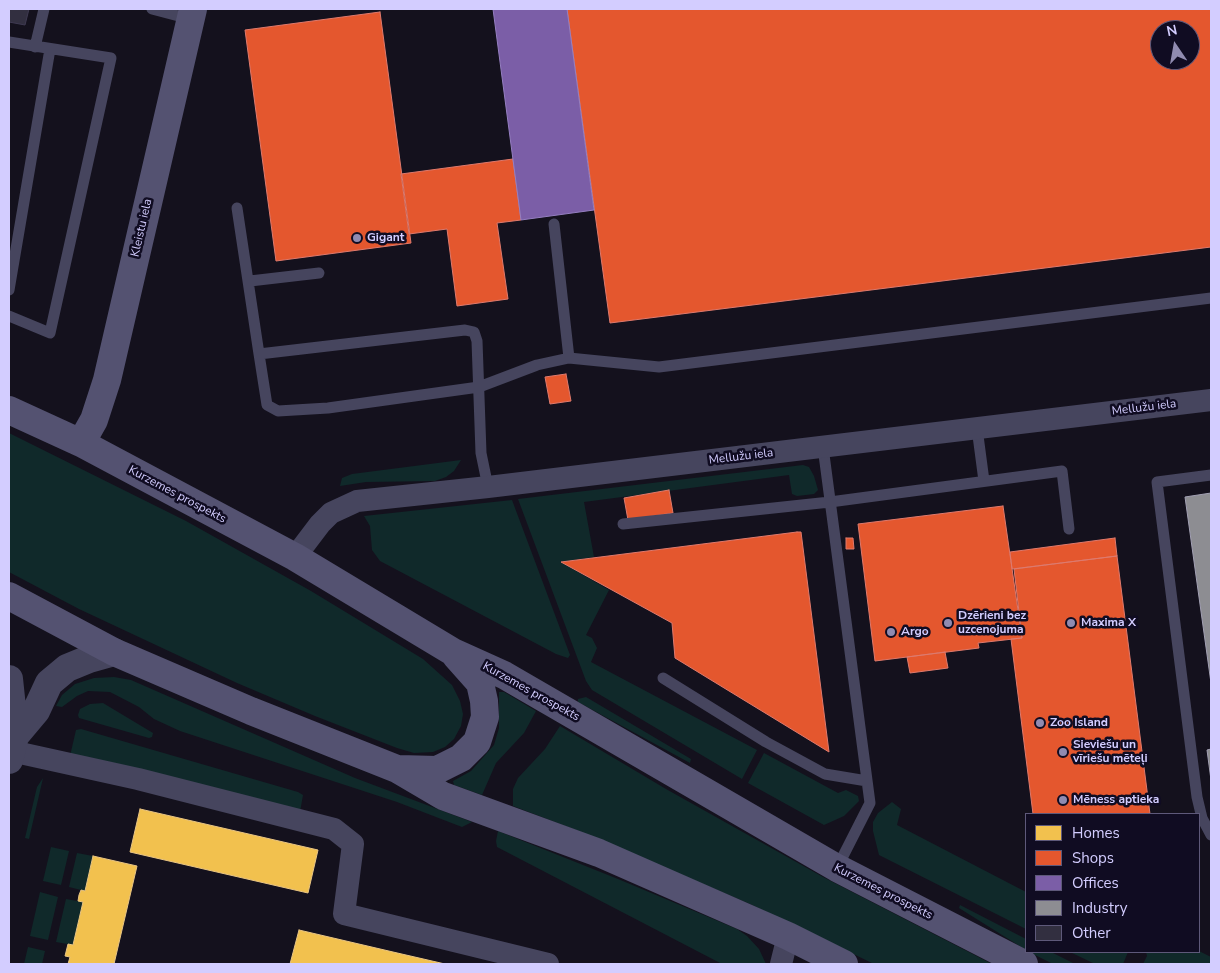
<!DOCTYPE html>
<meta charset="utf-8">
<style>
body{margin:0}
#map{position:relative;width:1220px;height:973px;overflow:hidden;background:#14111d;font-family:"Nunito Sans",sans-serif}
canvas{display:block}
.frame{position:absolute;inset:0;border:10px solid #d3cdff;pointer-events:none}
.legend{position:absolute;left:1025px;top:813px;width:175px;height:140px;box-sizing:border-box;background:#100c22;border:1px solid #5e597a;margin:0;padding:6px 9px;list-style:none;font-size:15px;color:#d3cdff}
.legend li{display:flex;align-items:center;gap:10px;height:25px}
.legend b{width:25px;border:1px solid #5e597a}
.north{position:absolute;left:1150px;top:20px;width:50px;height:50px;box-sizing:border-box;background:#100c22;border:1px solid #5e597a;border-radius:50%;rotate:348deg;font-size:14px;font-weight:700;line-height:20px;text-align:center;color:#d3cdff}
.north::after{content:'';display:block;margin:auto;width:18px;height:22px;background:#908bb0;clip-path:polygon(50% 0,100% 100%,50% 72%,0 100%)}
</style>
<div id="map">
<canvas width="1220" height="973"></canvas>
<div class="frame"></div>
<ul class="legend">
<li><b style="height:14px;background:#f2c14e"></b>Homes</li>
<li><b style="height:14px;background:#e4572e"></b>Shops</li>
<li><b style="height:14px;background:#7b5ea7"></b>Offices</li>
<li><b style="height:14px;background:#8d8d92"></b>Industry</li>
<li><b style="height:14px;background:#322f40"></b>Other</li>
</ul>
<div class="north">N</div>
</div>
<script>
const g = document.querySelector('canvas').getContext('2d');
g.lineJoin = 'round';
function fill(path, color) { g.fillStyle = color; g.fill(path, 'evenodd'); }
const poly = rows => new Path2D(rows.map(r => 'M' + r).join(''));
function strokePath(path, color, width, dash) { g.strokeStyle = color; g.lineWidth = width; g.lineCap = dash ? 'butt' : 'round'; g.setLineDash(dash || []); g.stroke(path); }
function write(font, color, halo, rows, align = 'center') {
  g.font = font + ' "Nunito Sans",sans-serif'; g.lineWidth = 5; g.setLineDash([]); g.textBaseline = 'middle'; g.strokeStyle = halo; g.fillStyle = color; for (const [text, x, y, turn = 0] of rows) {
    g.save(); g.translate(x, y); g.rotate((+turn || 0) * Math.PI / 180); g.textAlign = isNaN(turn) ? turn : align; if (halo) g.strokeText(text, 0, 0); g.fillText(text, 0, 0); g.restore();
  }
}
fill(poly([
 [9,433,186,521,311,591,423,659,452,685,460,701,463,714,461,726,454,739,445,747,433,752,414,753,397,748,315,716,237,683,79,609,9,572],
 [461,460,454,471,446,477,435,481,366,482,340,486,342,478,352,474],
 [803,465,809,467,814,476,818,490,814,494,797,496,792,494,789,475,584,502,594,557,561,562,609,590,586,635,592,638,597,648,591,662,757,750,742,779,592,690,586,681,518,499],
 [512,500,570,655,568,658,556,654,380,561,372,550,370,526,364,516],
 [114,677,131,680,355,778,472,822,462,827,397,802,180,731,154,719,139,707,110,692,88,691,77,696,62,707,56,706,62,695,75,684,94,678],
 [499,692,504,692,536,711,524,733,496,763,482,795,454,785,453,781,471,771,494,745,499,728],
 [586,697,691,759,690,763,578,702,578,699],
 [103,703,153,733,152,737,149,738,79,718,78,715,80,709,90,704],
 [560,726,666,789,823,877,992,964,874,964,750,904,576,830,513,806,513,789,518,778,545,749],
 [81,729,298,792,303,795,300,812,70,756,76,730],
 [764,753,838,793,846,790,858,796,859,801,844,816,824,825,748,783],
 [43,778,29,839,25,838,37,787],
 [892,802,901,809,897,825,1026,892,1026,929,879,855,873,831,873,822,878,813],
 [498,831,618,879,737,929,747,936,759,949,766,964,722,964,497,847,496,841],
 [51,847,69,851,61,885,43,881],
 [77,853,93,856,85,891,69,887],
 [40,892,58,897,48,940,30,936],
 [66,899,83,902,73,945,56,942],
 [960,905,1026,939,1026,950,959,908],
 [28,947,45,951,42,964,24,964],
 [1199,951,1211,957,1211,964,1143,964,1147,956,1146,952],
 [1029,952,1051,952,1075,964,1053,964],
 [1070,952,1128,952,1123,964,1095,964]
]), '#10292a');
const homes = poly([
 [140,809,318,850,308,893,130,852,140,809],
 [93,856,137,866,114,964,68,964,70,957,65,956,68,944,73,945,83,902,78,901,79,895,81,890,85,891,93,856],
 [299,930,393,952,445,964,290,964,299,930]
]);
fill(homes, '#f2c14e');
strokePath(homes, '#e9c583', 1);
const shops = poly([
 [567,9,1211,9,1211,247,610,323,567,9],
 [1160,30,1190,30,1190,60,1160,60,1160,30],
 [380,12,411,243,276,261,245,30,380,12],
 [513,159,521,220,497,223,508,299,457,306,447,229,409,234,401,174,513,159],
 [566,374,571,401,550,404,545,377,566,374],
 [669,490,673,513,628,520,624,498,669,490],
 [1003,506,1022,638,978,643,979,648,875,661,858,524,1003,506],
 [797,532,801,532,829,752,675,658,672,623,561,562,797,532],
 [846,538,853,538,854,549,846,549,846,538],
 [1115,538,1117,556,1012,569,1010,552,1115,538],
 [1117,556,1150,814,1033,814,1011,639,1022,638,1014,569,1117,556],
 [945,652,948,668,910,673,907,657,945,652]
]);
fill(shops, '#e4572e');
strokePath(shops, '#df7a6d', 1);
const offices = poly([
 [493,9,567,9,594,210,521,220,493,9]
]);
fill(offices, '#7b5ea7');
strokePath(offices, '#957fc1', 1);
const industry = poly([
 [1211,493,1211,683,1185,497,1211,493],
 [1211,749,1211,780,1207,750,1211,749]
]);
fill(industry, '#8d8d92');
strokePath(industry, '#a2a0b3', 1);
const building = poly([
 [9,9,29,9,25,25,9,22,9,9]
]);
fill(building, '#322f40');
strokePath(building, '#3f3a52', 1);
strokePath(poly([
 [152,9,190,19],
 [9,42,111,58,50,333,9,316],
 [35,47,44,9],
 [237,208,259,354,465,330,474,332,477,341,481,453,488,487],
 [554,224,569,358],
 [250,281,319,273],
 [9,290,50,49],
 [259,354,267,405,278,411,328,408,479,387,537,365,569,358,659,367,1211,298],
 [977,428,984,481],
 [823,447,870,803,837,868],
 [1211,475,1157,482,1197,797,1202,818,1211,835],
 [623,524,830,502,1062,471,1069,529],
 [663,678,766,742,825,774,867,781]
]), '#46455e', 11);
strokePath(poly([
 [295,557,320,524,331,513,357,501,488,487,1211,400],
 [11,751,138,779,334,829,353,844,344,914,548,964],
 [781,964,788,936]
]), '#46455e', 22);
strokePath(poly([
 [9,679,15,736],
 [9,760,15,736,36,711,49,683,67,668,89,659,114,652]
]), '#46455e', 28);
strokePath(poly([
 [9,410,81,443,295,557,453,652,504,675,837,868,1024,964],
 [81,443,94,420,107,380,193,9],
 [9,596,114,652,251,711,397,769,443,796,599,853,788,936,844,964],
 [399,769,437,770,461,758,477,742,485,717,484,701,480,683,456,656]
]), '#545271', 28);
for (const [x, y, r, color] of [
 [357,238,5,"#908bb0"],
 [948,623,5,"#908bb0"],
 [1071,623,5,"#908bb0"],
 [891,632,5,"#908bb0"],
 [1040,723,5,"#908bb0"],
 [1063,752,5,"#908bb0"],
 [1063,800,5,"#908bb0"]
]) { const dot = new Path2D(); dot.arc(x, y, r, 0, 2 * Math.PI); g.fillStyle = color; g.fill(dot); strokePath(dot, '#100c22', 2); }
write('12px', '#d3cdff', '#100c22', [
 ["Kleistu iela",142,228,-77],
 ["Mellužu iela",1144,408,-7],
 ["Mellužu iela",741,457,-7],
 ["Kurzemes prospekts",177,495,28],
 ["Kurzemes prospekts",531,692,29],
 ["Kurzemes prospekts",883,892,27]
]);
write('bold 12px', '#d3cdff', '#100c22', [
 ["Gigant",367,238],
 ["Dzērieni bez",958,616],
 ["uzcenojuma",958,630],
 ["Maxima X",1081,623],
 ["Argo",901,632],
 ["Zoo Island",1050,723],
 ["Sieviešu un",1073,745],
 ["vīriešu mēteļi",1073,759],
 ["Mēness aptieka",1073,800]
], 'left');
</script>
